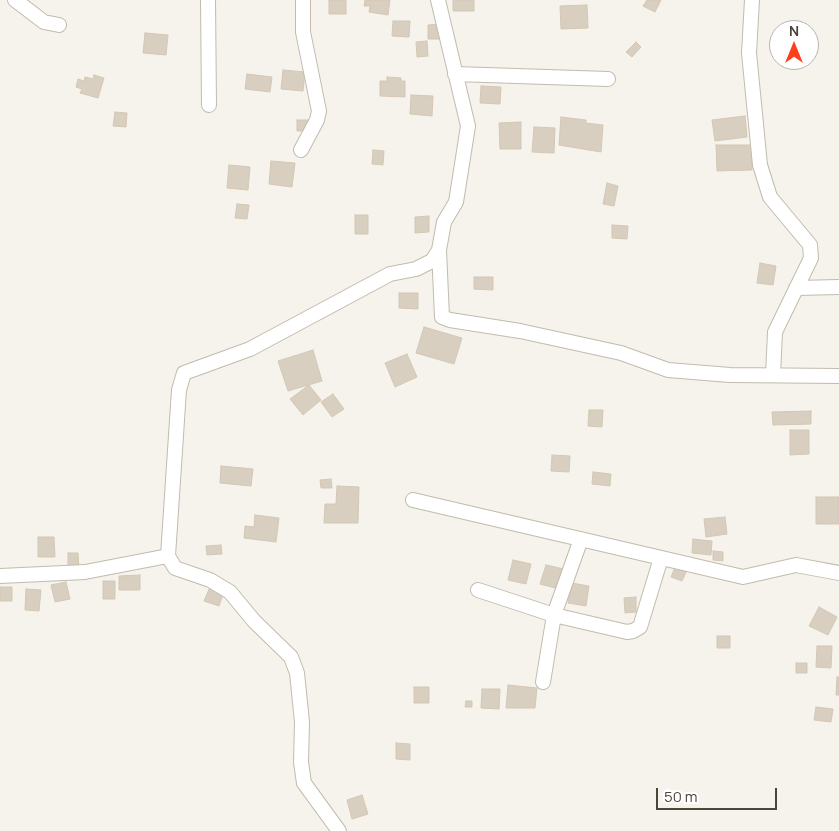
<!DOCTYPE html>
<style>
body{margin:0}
#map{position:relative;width:839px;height:831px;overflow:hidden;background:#f6f3ec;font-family:Manrope,sans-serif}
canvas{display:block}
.north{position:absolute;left:769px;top:20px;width:50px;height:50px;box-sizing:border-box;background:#fff;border:1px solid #b7b4b0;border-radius:50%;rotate:0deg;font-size:14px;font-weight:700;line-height:20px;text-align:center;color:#4b4439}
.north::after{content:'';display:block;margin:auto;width:18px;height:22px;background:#fc3f1d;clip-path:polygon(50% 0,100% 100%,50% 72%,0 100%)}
.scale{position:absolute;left:656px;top:788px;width:121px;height:22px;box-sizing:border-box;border:2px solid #4b4439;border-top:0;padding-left:6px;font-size:15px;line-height:18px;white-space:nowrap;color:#4b4439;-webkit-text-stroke:4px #fff;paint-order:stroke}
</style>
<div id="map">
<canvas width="839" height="831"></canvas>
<div class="north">N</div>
<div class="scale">50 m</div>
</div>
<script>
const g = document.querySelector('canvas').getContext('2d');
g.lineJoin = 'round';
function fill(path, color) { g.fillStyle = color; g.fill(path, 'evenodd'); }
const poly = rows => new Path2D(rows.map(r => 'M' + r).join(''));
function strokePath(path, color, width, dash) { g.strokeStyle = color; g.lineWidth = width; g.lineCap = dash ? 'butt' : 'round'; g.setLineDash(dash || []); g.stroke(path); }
const building = poly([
 [329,0,346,0,346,14,329,14,329,0],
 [365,0,390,0,388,15,369,12,370,6,364,6,365,0],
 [453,0,474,0,474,11,453,11,453,0],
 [647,0,661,0,655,12,643,6,647,0],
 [587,5,588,28,561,29,560,6,587,5],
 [393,21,410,21,409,37,392,36,393,21],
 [440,24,440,39,428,39,428,25,440,24],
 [145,33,168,35,166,55,143,53,145,33],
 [427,41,428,56,417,57,416,42,427,41],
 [636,42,641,47,632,57,626,52,636,42],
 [283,70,305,72,303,91,281,89,283,70],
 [247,74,272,77,270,92,245,89,247,74],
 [94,75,104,78,98,98,80,93,82,89,76,87,78,79,84,81,85,77,93,79,94,75],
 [387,77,401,78,401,81,405,81,405,97,380,96,380,81,387,81,387,77],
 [481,86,501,87,500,104,480,103,481,86],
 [411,95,433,96,432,116,410,114,411,95],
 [115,112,127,113,126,127,113,126,115,112],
 [745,116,747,137,715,141,712,120,745,116],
 [561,117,586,120,586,123,603,125,601,152,559,145,561,117],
 [297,120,308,120,308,131,297,131,297,120],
 [521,122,521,149,500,149,499,123,521,122],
 [534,127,555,128,554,153,532,152,534,127],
 [716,145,752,145,752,170,717,171,716,145],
 [373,150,384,151,383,165,372,164,373,150],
 [271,161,295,163,292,187,269,184,271,161],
 [229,165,250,167,248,190,227,188,229,165],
 [607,183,618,186,614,206,603,204,607,183],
 [237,204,249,205,247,219,235,218,237,204],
 [355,215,368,215,368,234,355,234,355,215],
 [429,216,429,232,415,233,415,217,429,216],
 [612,225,628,226,627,239,612,238,612,225],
 [760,263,776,266,773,285,757,283,760,263],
 [474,277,493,277,493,290,474,289,474,277],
 [399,293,418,293,418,309,399,308,399,293],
 [424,327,462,338,454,364,416,353,424,327],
 [313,350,322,381,288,391,278,361,313,350],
 [407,354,417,377,395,387,385,363,407,354],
 [309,385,321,400,303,415,290,399,309,385],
 [333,394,344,409,332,417,321,402,333,394],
 [589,410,603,410,602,427,588,426,589,410],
 [811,411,811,424,773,425,772,412,811,411],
 [790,430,809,430,809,454,790,455,790,430],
 [552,455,570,456,569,472,551,471,552,455],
 [221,466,253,469,251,486,220,483,221,466],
 [593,472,611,474,610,486,592,484,593,472],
 [331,479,332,488,321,488,320,480,331,479],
 [337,486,359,487,358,523,324,523,325,504,336,504,337,486],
 [816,497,839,497,839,524,816,524,816,497],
 [255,515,279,518,276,542,244,538,245,526,254,527,255,515],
 [725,517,727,534,706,537,704,519,725,517],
 [38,537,54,537,55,557,38,557,38,537],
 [693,539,712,541,711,555,692,553,693,539],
 [221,545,222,554,207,555,206,546,221,545],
 [713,551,723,552,723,561,713,560,713,551],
 [68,553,78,553,79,569,68,569,68,553],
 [513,560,531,564,526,584,508,580,513,560],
 [546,565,564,569,559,589,540,584,546,565],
 [676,565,687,570,682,581,671,577,676,565],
 [140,575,140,590,119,590,119,576,140,575],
 [103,581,115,581,115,599,103,599,103,581],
 [66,582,70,599,55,602,51,585,66,582],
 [572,583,589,586,586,606,568,603,572,583],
 [0,587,12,587,12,601,0,601,0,587],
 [210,587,224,592,219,606,204,601,210,587],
 [26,589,41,590,39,611,25,610,26,589],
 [636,597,636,612,625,613,624,598,636,597],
 [819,607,837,617,828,635,809,626,819,607],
 [717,636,730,636,730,648,717,648,717,636],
 [817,646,832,646,831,668,816,667,817,646],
 [796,663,807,663,807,673,796,673,796,663],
 [837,677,839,677,839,695,836,695,837,677],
 [508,685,537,688,535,708,506,708,508,685],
 [414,687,429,687,429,703,414,703,414,687],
 [482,689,500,689,499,709,481,708,482,689],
 [466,701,472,701,472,707,465,707,466,701],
 [816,707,833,709,831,722,814,720,816,707],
 [396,743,410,744,410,760,396,759,396,743],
 [362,795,368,814,352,819,347,800,362,795]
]);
fill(building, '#d8cfc1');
strokePath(building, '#d3c7b4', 1);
const street = poly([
 [15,0,44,22,59,25],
 [208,0,209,105],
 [752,0,749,53,760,165,770,197,810,245,811,258,775,332,773,375],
 [455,74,608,79],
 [301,150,317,120,319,111,303,32,303,0],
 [439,250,442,317,450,320,520,331,621,353,668,370,730,375,839,376],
 [796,288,839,287],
 [413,500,743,577,796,565,839,573],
 [0,576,85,572,168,556],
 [478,590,554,615,627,632,633,631,640,627,661,558],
 [543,682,554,615,581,539],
 [339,831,304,783,301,762,302,722,297,673,291,657,254,621,230,592,210,580,175,568,168,556,179,390,184,373,250,349,390,274,416,269,432,261,439,250,444,222,456,202,468,126,438,0]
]);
strokePath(street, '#c2bbae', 16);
strokePath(street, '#fff', 14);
</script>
